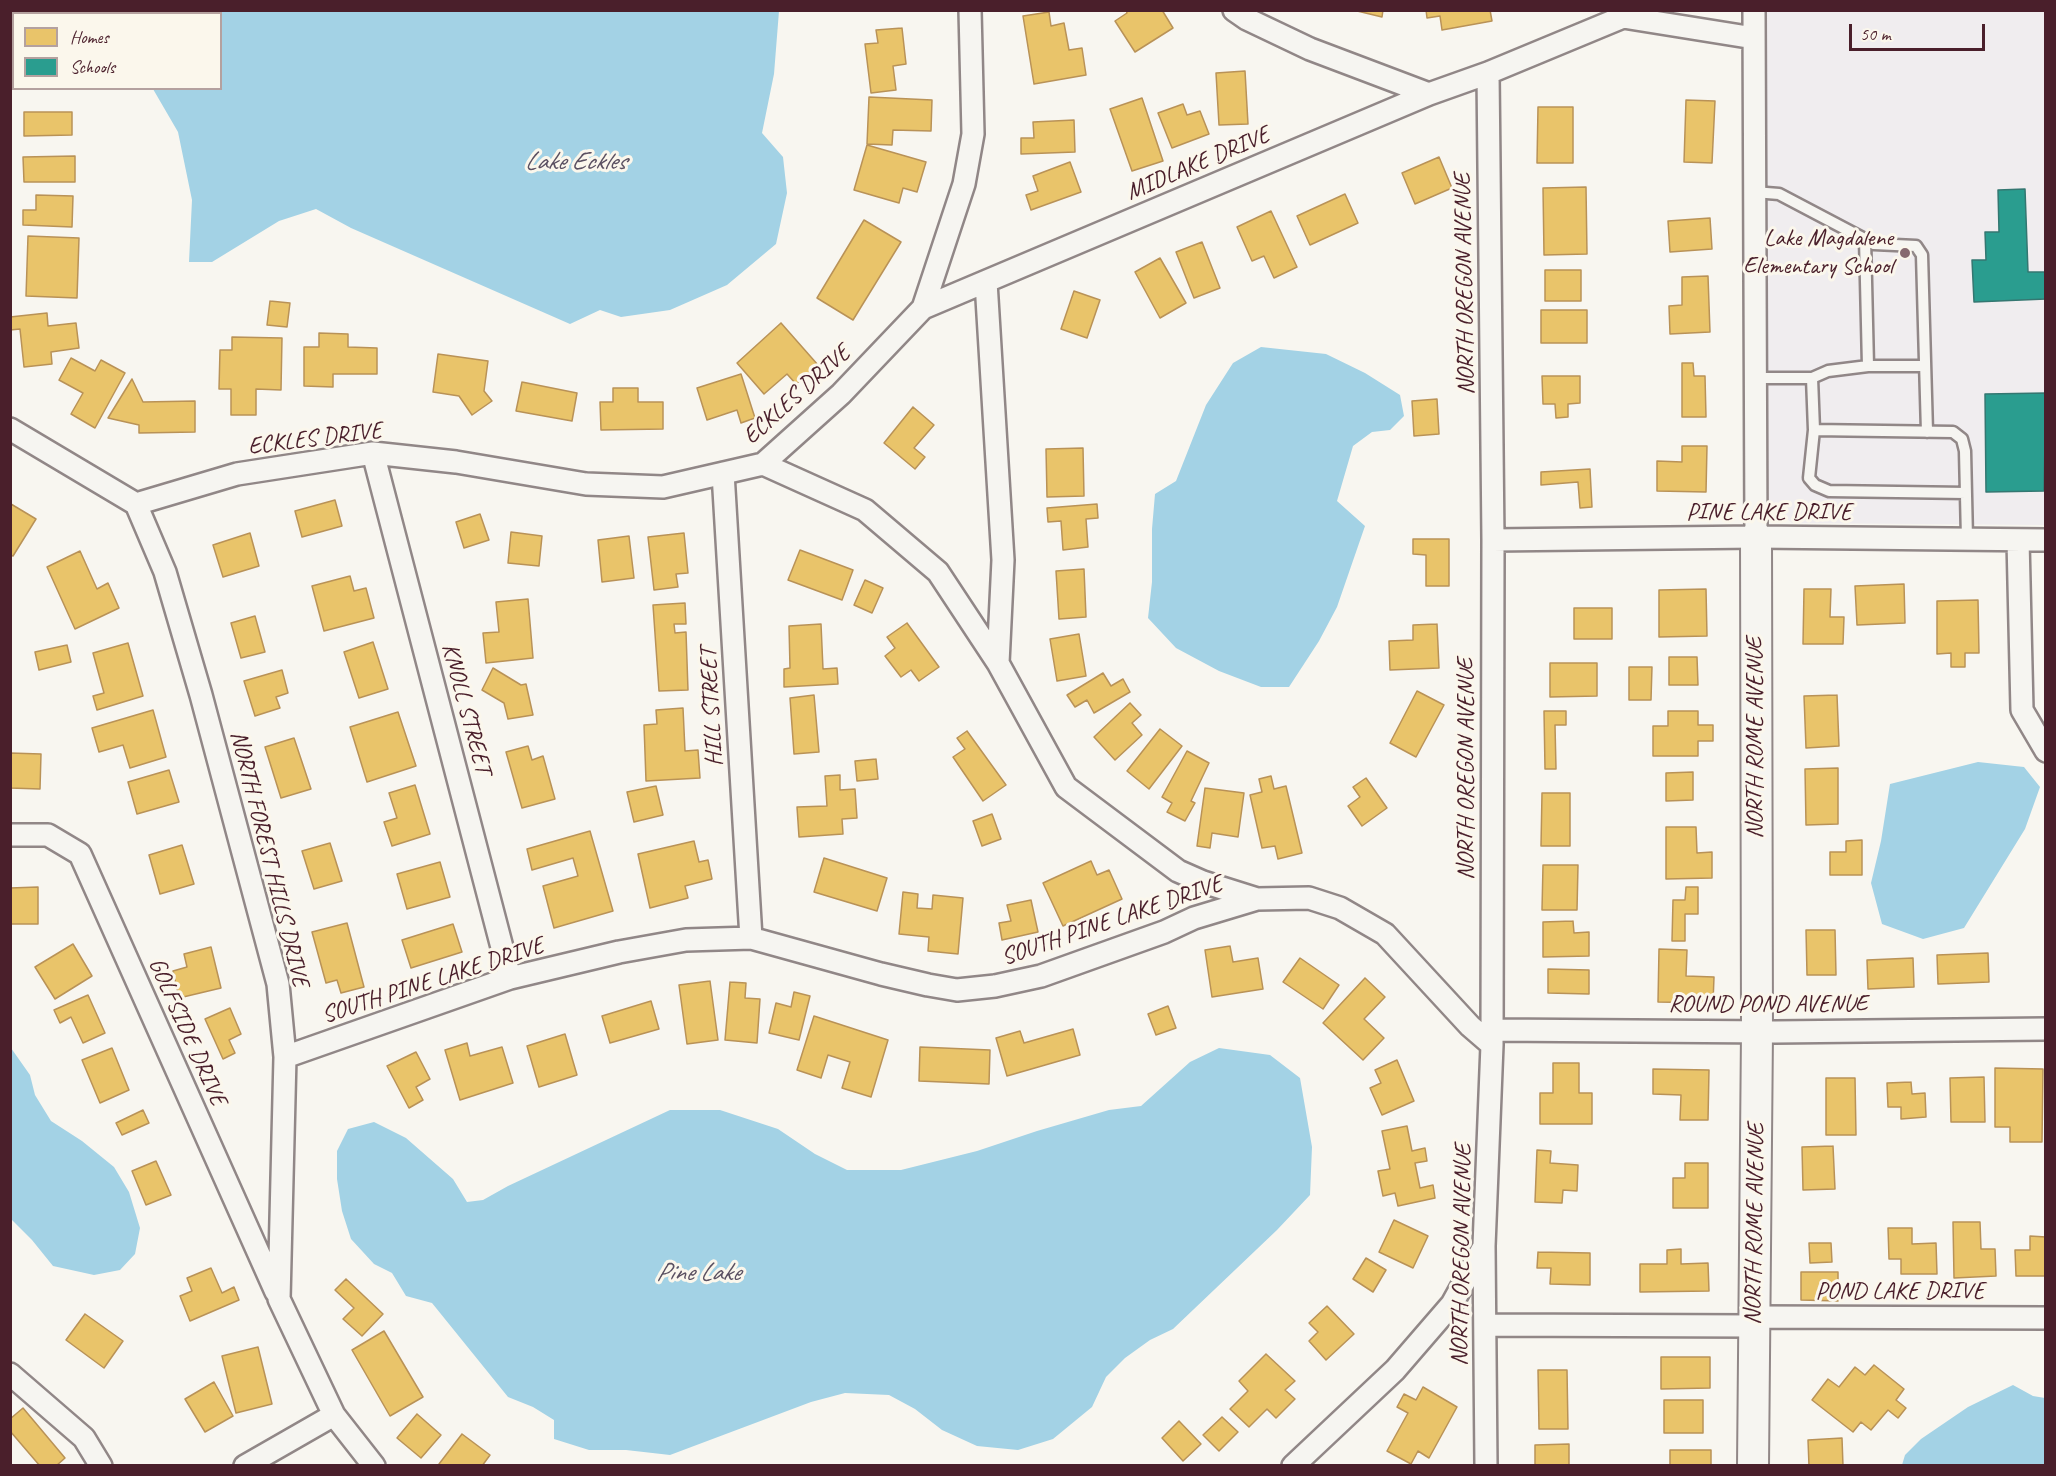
<!DOCTYPE html>
<style>
body{margin:0}
#map{position:relative;width:2056px;height:1476px;overflow:hidden;background:#f8f6f0;font-family:Caveat,sans-serif}
canvas{display:block}
.frame{position:absolute;inset:0;border:12px solid #4a1f2b;pointer-events:none}
.legend{position:absolute;left:12px;top:12px;width:210px;height:78px;box-sizing:border-box;background:#fbf7ec;border:2px solid #b4a19f;margin:0;padding:8px 10px;list-style:none;font-size:18px;color:#4a1f2b}
.legend li{display:flex;align-items:center;gap:12px;height:30px}
.legend b{width:30px;border:2px solid #b4a19f}
.scale{position:absolute;left:1849px;top:24px;width:136px;height:27px;box-sizing:border-box;border:3px solid #4a1f2b;border-top:0;padding-left:8px;font-size:18px;line-height:21px;white-space:nowrap;color:#4a1f2b;-webkit-text-stroke:4px #fbf7ec;paint-order:stroke}
</style>
<div id="map">
<canvas width="2056" height="1476"></canvas>
<div class="frame"></div>
<ul class="legend">
<li><b style="height:16px;background:#e9c46a"></b>Homes</li>
<li><b style="height:16px;background:#2a9d8f"></b>Schools</li>
</ul>
<div class="scale">50 m</div>
</div>
<script>
const g = document.querySelector('canvas').getContext('2d');
g.lineJoin = 'round';
function fill(path, color) { g.fillStyle = color; g.fill(path, 'evenodd'); }
const poly = rows => new Path2D(rows.map(r => 'M' + r).join(''));
function strokePath(path, color, width, dash) { g.strokeStyle = color; g.lineWidth = width; g.lineCap = dash ? 'butt' : 'round'; g.setLineDash(dash || []); g.stroke(path); }
function write(font, color, halo, rows, align = 'center') {
  g.font = font + ' Caveat,sans-serif'; g.lineWidth = 6; g.setLineDash([]); g.textBaseline = 'middle'; g.strokeStyle = halo; g.fillStyle = color; for (const [text, x, y, turn = 0] of rows) {
    g.save(); g.translate(x, y); g.rotate((+turn || 0) * Math.PI / 180); g.textAlign = isNaN(turn) ? turn : align; if (halo) g.strokeText(text, 0, 0); g.fillText(text, 0, 0); g.restore();
  }
}
fill(poly([
 [1763,11,2045,11,2045,525,1792,523,1773,508,1767,495]
]), '#f0edef');
fill(poly([
 [139,11,779,11,774,74,762,133,783,157,787,193,776,244,727,285,670,310,621,317,600,310,570,324,351,228,316,209,279,221,212,262,189,262,192,200,178,132,153,89,220,88,220,14,140,14],
 [1261,347,1326,354,1365,373,1400,395,1404,416,1390,430,1372,432,1353,446,1337,501,1365,526,1337,607,1319,641,1289,687,1261,687,1219,671,1176,648,1148,618,1152,582,1152,529,1155,494,1176,481,1206,405,1233,363],
 [1978,762,2024,767,2040,787,2025,829,1964,928,1923,939,1882,924,1871,883,1881,841,1890,784],
 [11,1048,30,1075,35,1095,51,1121,82,1141,114,1167,129,1192,140,1228,135,1254,120,1270,94,1275,53,1266,32,1240,11,1219],
 [1219,1048,1270,1055,1300,1078,1312,1147,1310,1195,1277,1230,1173,1329,1150,1340,1125,1358,1106,1377,1092,1407,1053,1439,1018,1450,977,1446,942,1430,915,1409,889,1395,845,1393,811,1402,670,1455,626,1450,589,1450,554,1439,554,1420,533,1407,508,1397,432,1303,406,1296,392,1273,374,1264,351,1239,342,1211,337,1179,337,1151,348,1129,374,1122,406,1138,453,1179,467,1202,483,1200,508,1186,670,1110,720,1110,778,1129,815,1154,847,1170,901,1170,977,1151,1037,1131,1109,1110,1141,1106,1190,1062],
 [2013,1385,2033,1396,2045,1398,2045,1465,1902,1465,1905,1455,1921,1439,1968,1407]
]), '#a3d2e5');
const homes = poly([
 [27,10,80,10,80,14,27,14,27,10],
 [1126,10,1162,10,1173,28,1135,52,1115,21,1127,13,1126,10],
 [1353,10,1383,10,1382,17,1353,10],
 [1426,10,1490,10,1492,21,1442,30,1440,16,1427,18,1426,10],
 [1049,12,1051,26,1064,23,1069,50,1082,48,1086,75,1034,84,1023,16,1049,12],
 [902,28,906,64,893,66,896,90,871,93,865,44,878,43,876,30,902,28],
 [1245,71,1248,124,1219,125,1216,73,1245,71],
 [869,97,932,100,931,131,893,130,892,145,867,144,869,97],
 [1142,98,1163,161,1132,171,1110,109,1142,98],
 [1686,100,1715,101,1712,163,1684,162,1686,100],
 [1183,104,1187,115,1200,111,1209,134,1172,148,1158,113,1183,104],
 [1538,107,1573,107,1573,163,1537,163,1538,107],
 [24,112,72,112,72,135,24,136,24,112],
 [1074,120,1075,152,1021,154,1021,138,1034,138,1033,122,1074,120],
 [867,145,926,162,917,192,903,188,899,203,854,190,867,145],
 [75,156,75,182,24,182,23,157,75,156],
 [1439,157,1452,188,1415,204,1402,173,1439,157],
 [1070,162,1081,192,1031,210,1026,195,1038,191,1033,176,1070,162],
 [1586,187,1587,254,1544,255,1543,188,1586,187],
 [1345,194,1358,223,1310,245,1297,216,1345,194],
 [36,195,73,196,72,227,23,225,23,210,36,210,36,195],
 [1271,211,1297,267,1274,278,1264,256,1252,261,1237,227,1271,211],
 [1710,218,1712,249,1670,252,1668,221,1710,218],
 [864,220,901,242,853,320,817,298,864,220],
 [28,236,79,238,77,298,26,296,28,236],
 [1202,242,1220,288,1194,298,1176,252,1202,242],
 [1160,258,1186,303,1160,318,1135,272,1160,258],
 [1545,270,1581,270,1581,301,1545,301,1545,270],
 [1708,276,1710,332,1670,334,1669,306,1682,305,1682,277,1708,276],
 [1074,291,1100,300,1087,338,1061,329,1074,291],
 [270,301,290,303,287,327,267,325,270,301],
 [1541,310,1587,310,1587,343,1541,343,1541,310],
 [47,313,48,326,76,323,79,348,51,352,52,364,24,367,20,329,10,330,10,317,47,313],
 [781,323,818,365,796,384,787,374,764,394,737,363,781,323],
 [319,333,348,334,348,347,377,348,377,374,333,374,333,387,304,386,304,347,319,347,319,333],
 [232,337,282,338,281,390,256,389,256,415,231,415,231,389,219,389,220,350,232,350,232,337],
 [438,354,488,361,484,391,492,401,472,415,459,396,433,392,438,354],
 [71,358,95,371,101,360,125,373,95,428,71,414,83,393,59,380,71,358],
 [1682,363,1693,363,1694,376,1705,376,1706,417,1682,417,1682,363],
 [741,374,755,418,741,423,737,410,707,420,697,388,741,374],
 [1542,376,1580,376,1580,403,1568,404,1568,417,1556,418,1555,404,1543,404,1542,376],
 [132,379,143,402,195,401,195,432,139,433,139,425,108,418,132,379],
 [522,382,577,393,572,421,516,411,522,382],
 [613,388,638,388,638,402,663,402,663,429,601,430,600,402,613,402,613,388],
 [1437,399,1439,434,1414,436,1412,401,1437,399],
 [913,407,934,425,914,448,925,457,915,469,884,443,913,407],
 [1682,446,1707,446,1706,492,1657,491,1657,461,1682,462,1682,446],
 [1083,448,1084,496,1047,497,1046,449,1083,448],
 [1590,469,1592,507,1580,508,1578,482,1541,485,1541,472,1590,469],
 [335,500,342,526,302,537,295,511,335,500],
 [11,504,36,519,13,556,10,555,11,504],
 [1097,504,1098,518,1086,519,1088,547,1063,550,1061,521,1048,522,1047,508,1097,504],
 [480,514,489,540,464,548,456,522,480,514],
 [511,532,542,536,539,566,508,563,511,532],
 [250,533,259,566,223,577,213,545,250,533],
 [684,533,688,573,676,574,678,587,654,590,648,537,684,533],
 [629,536,634,578,602,582,598,540,629,536],
 [1413,539,1449,539,1449,586,1426,586,1426,555,1413,554,1413,539],
 [800,550,853,570,842,600,788,580,800,550],
 [80,551,97,589,108,583,119,608,75,629,47,567,80,551],
 [1084,569,1086,617,1059,619,1056,571,1084,569],
 [350,576,354,591,366,588,374,618,324,631,312,586,350,576],
 [865,580,883,588,872,613,854,605,865,580],
 [1904,584,1905,623,1857,625,1855,586,1904,584],
 [1706,589,1707,636,1659,637,1659,590,1706,589],
 [1804,589,1831,589,1830,617,1844,617,1843,644,1803,644,1804,589],
 [528,599,533,658,486,663,483,633,499,632,496,602,528,599],
 [1978,600,1979,653,1965,653,1965,667,1951,667,1951,653,1937,654,1937,601,1978,600],
 [685,603,686,624,674,624,675,633,686,632,688,690,659,691,653,605,685,603],
 [1574,608,1612,608,1612,639,1574,639,1574,608],
 [255,616,265,652,241,658,231,623,255,616],
 [907,623,939,667,919,681,911,670,901,677,885,656,895,648,887,637,907,623],
 [821,624,823,669,837,668,838,684,784,687,784,669,790,668,789,626,821,624],
 [1437,624,1439,668,1390,670,1389,641,1413,640,1413,625,1437,624],
 [1079,634,1086,676,1057,681,1050,639,1079,634],
 [373,642,388,689,359,698,344,652,373,642],
 [128,643,143,696,97,710,93,696,104,693,93,653,128,643],
 [67,645,71,662,39,670,35,652,67,645],
 [1669,657,1697,657,1698,685,1669,685,1669,657],
 [1550,663,1597,663,1597,696,1550,697,1550,663],
 [1629,667,1652,667,1651,700,1629,700,1629,667],
 [493,668,521,685,526,684,533,715,508,719,504,703,482,690,493,668],
 [282,670,288,693,276,697,280,708,255,716,244,681,282,670],
 [1103,673,1111,686,1123,679,1130,692,1094,713,1087,700,1075,707,1067,695,1103,673],
 [1417,691,1444,705,1416,757,1390,743,1417,691],
 [814,695,819,752,794,754,790,698,814,695],
 [1837,695,1839,746,1806,748,1804,696,1837,695],
 [1130,703,1141,715,1132,723,1142,735,1115,760,1094,737,1130,703],
 [683,708,685,751,698,750,700,778,646,781,644,725,657,724,656,710,683,708],
 [153,710,166,757,130,768,123,745,99,752,92,728,153,710],
 [1544,711,1566,711,1566,725,1555,725,1556,769,1545,769,1544,711],
 [1668,711,1698,711,1698,725,1713,725,1713,741,1698,741,1698,756,1653,756,1653,726,1668,726,1668,711],
 [398,712,416,766,367,782,350,727,398,712],
 [1160,729,1182,746,1149,789,1127,771,1160,729],
 [967,731,1006,785,983,801,953,757,965,749,957,738,967,731],
 [294,738,311,789,281,798,265,747,294,738],
 [528,746,532,760,543,756,555,799,522,808,506,752,528,746],
 [1187,751,1209,763,1191,801,1195,803,1185,821,1167,812,1172,803,1162,797,1187,751],
 [10,753,41,754,40,789,10,788,10,753],
 [876,759,878,779,857,781,855,761,876,759],
 [1838,768,1838,824,1806,825,1805,769,1838,768],
 [169,770,179,802,137,814,128,782,169,770],
 [1693,772,1693,800,1666,801,1666,773,1693,772],
 [840,775,840,790,855,789,857,818,842,819,843,834,799,837,797,807,827,806,825,776,840,775],
 [1271,776,1274,789,1286,786,1302,853,1278,859,1275,846,1262,848,1250,795,1262,792,1259,779,1271,776],
 [1366,778,1387,808,1362,826,1348,806,1360,797,1353,787,1366,778],
 [415,785,430,834,392,846,384,822,397,818,389,793,415,785],
 [656,786,663,815,634,822,627,792,656,786],
 [1205,788,1244,793,1238,837,1212,833,1210,848,1197,846,1205,788],
 [1542,793,1570,793,1570,846,1541,846,1542,793],
 [992,814,1001,839,982,846,973,821,992,814],
 [1666,827,1696,827,1697,853,1712,852,1712,878,1666,879,1666,827],
 [590,831,613,911,554,928,543,886,578,876,573,858,532,870,527,849,590,831],
 [1862,840,1862,875,1830,875,1830,852,1846,852,1846,841,1862,840],
 [694,841,699,862,708,860,712,879,685,886,688,898,650,908,638,854,694,841],
 [330,843,342,881,314,889,302,851,330,843],
 [182,845,194,884,160,894,149,855,182,845],
 [824,858,887,878,877,911,814,892,824,858],
 [1091,861,1097,875,1109,870,1122,899,1063,926,1043,883,1091,861],
 [440,862,450,897,407,909,397,874,440,862],
 [1543,865,1578,865,1577,910,1542,910,1543,865],
 [38,887,38,924,10,924,10,888,38,887],
 [1686,887,1698,887,1698,914,1685,914,1685,941,1672,941,1673,900,1685,900,1686,887],
 [903,892,918,894,917,908,932,909,933,895,963,898,958,954,928,951,929,937,899,934,903,892],
 [1031,900,1038,932,1002,940,999,923,1011,921,1007,905,1031,900],
 [1573,921,1574,933,1589,932,1589,956,1543,957,1543,922,1573,921],
 [347,923,364,987,341,993,337,980,326,983,312,932,347,923],
 [453,924,462,952,411,968,402,940,453,924],
 [1806,930,1835,930,1836,975,1807,975,1806,930],
 [73,944,92,976,55,999,35,967,73,944],
 [1230,946,1233,962,1258,958,1263,989,1212,997,1205,950,1230,946],
 [211,947,221,988,179,998,173,971,187,967,184,954,211,947],
 [1659,949,1687,950,1686,976,1714,977,1713,1003,1658,1002,1659,949],
 [1988,953,1989,982,1938,984,1937,955,1988,953],
 [1300,958,1339,985,1323,1009,1283,982,1300,958],
 [1913,958,1914,987,1868,989,1867,960,1913,958],
 [1548,969,1589,970,1589,994,1548,993,1548,969],
 [1365,978,1385,997,1364,1019,1384,1038,1363,1060,1323,1023,1365,978],
 [710,981,718,1040,687,1044,679,985,710,981],
 [730,982,746,983,745,998,760,999,757,1043,725,1040,730,982],
 [794,992,810,996,799,1040,769,1033,776,1003,791,1007,794,992],
 [88,995,105,1033,83,1043,71,1017,60,1023,54,1010,88,995],
 [651,1001,659,1029,610,1043,602,1016,651,1001],
 [1168,1006,1176,1028,1156,1035,1148,1014,1168,1006],
 [230,1008,241,1034,229,1040,235,1053,223,1059,205,1019,230,1008],
 [814,1016,888,1040,871,1097,842,1088,850,1062,828,1055,821,1078,797,1070,814,1016],
 [1073,1029,1080,1055,1007,1076,996,1038,1020,1031,1024,1043,1073,1029],
 [565,1034,577,1075,539,1087,527,1046,565,1034],
 [467,1043,470,1056,502,1047,513,1083,460,1100,445,1050,467,1043],
 [920,1047,990,1050,989,1084,919,1081,920,1047],
 [112,1048,129,1090,100,1103,82,1060,112,1048],
 [416,1052,430,1079,416,1087,423,1100,409,1108,387,1066,416,1052],
 [1397,1060,1414,1101,1382,1115,1370,1088,1381,1083,1375,1070,1397,1060],
 [1553,1063,1579,1063,1579,1093,1592,1093,1592,1124,1540,1124,1540,1093,1553,1093,1553,1063],
 [1995,1068,2043,1069,2042,1142,2010,1142,2010,1127,1995,1127,1995,1068],
 [1653,1069,1709,1070,1708,1120,1680,1120,1681,1095,1653,1094,1653,1069],
 [1984,1077,1985,1122,1951,1122,1950,1078,1984,1077],
 [1826,1078,1855,1078,1856,1135,1826,1135,1826,1078],
 [1911,1082,1912,1094,1925,1093,1926,1117,1901,1119,1901,1107,1888,1107,1887,1083,1911,1082],
 [143,1110,149,1123,122,1135,116,1123,143,1110],
 [1407,1126,1412,1151,1425,1148,1427,1161,1415,1163,1420,1188,1433,1185,1435,1198,1398,1206,1395,1193,1383,1196,1378,1171,1390,1169,1382,1131,1407,1126],
 [1833,1146,1835,1189,1803,1190,1802,1147,1833,1146],
 [1537,1150,1551,1151,1550,1163,1578,1165,1577,1191,1563,1190,1562,1203,1535,1202,1537,1150],
 [156,1161,171,1195,146,1205,132,1171,156,1161],
 [1685,1163,1708,1163,1708,1208,1673,1208,1673,1178,1685,1178,1685,1163],
 [1394,1220,1428,1236,1413,1268,1379,1252,1394,1220],
 [1953,1222,1980,1222,1981,1249,1995,1249,1996,1276,1954,1278,1953,1222],
 [1888,1228,1912,1228,1912,1244,1936,1243,1937,1274,1901,1274,1901,1259,1889,1259,1888,1228],
 [2030,1236,2046,1237,2046,1276,2016,1276,2015,1250,2030,1250,2030,1236],
 [1809,1243,1831,1243,1832,1262,1810,1263,1809,1243],
 [1681,1249,1681,1264,1708,1263,1709,1291,1640,1292,1640,1264,1667,1264,1667,1250,1681,1249],
 [1538,1252,1590,1253,1590,1285,1550,1284,1551,1268,1537,1268,1538,1252],
 [1366,1258,1386,1270,1373,1292,1353,1279,1366,1258],
 [211,1268,222,1293,234,1287,239,1300,190,1321,180,1296,192,1291,187,1278,211,1268],
 [1801,1272,1838,1272,1838,1301,1801,1300,1801,1272],
 [346,1279,383,1314,362,1336,343,1319,354,1308,335,1290,346,1279],
 [1327,1306,1354,1334,1326,1360,1309,1341,1318,1332,1309,1323,1327,1306],
 [85,1314,123,1341,104,1368,66,1340,85,1314],
 [384,1331,423,1397,390,1416,352,1350,384,1331],
 [258,1347,272,1404,236,1413,222,1356,258,1347],
 [1266,1354,1295,1381,1285,1390,1295,1399,1276,1418,1267,1409,1249,1427,1230,1409,1248,1391,1239,1381,1266,1354],
 [1661,1357,1710,1357,1710,1388,1661,1389,1661,1357],
 [1874,1365,1904,1389,1896,1400,1906,1408,1898,1418,1888,1410,1871,1430,1861,1422,1853,1432,1812,1400,1828,1379,1839,1387,1855,1367,1865,1375,1874,1365],
 [1538,1370,1567,1370,1568,1429,1539,1429,1538,1370],
 [214,1382,233,1416,205,1432,185,1399,214,1382],
 [1423,1387,1457,1407,1429,1458,1418,1451,1411,1464,1387,1451,1408,1413,1397,1407,1404,1394,1416,1400,1423,1387],
 [1664,1400,1703,1400,1703,1433,1664,1433,1664,1400],
 [23,1408,65,1458,56,1466,40,1466,10,1431,10,1419,23,1408],
 [417,1414,441,1435,421,1458,397,1438,417,1414],
 [1222,1417,1238,1432,1219,1451,1203,1435,1222,1417],
 [1179,1421,1201,1444,1183,1461,1162,1438,1179,1421],
 [462,1434,490,1455,482,1466,441,1466,439,1464,462,1434],
 [1842,1438,1843,1466,1809,1466,1808,1440,1842,1438],
 [1569,1444,1569,1466,1535,1466,1535,1445,1569,1444],
 [1670,1450,1711,1450,1711,1466,1670,1466,1670,1450]
]);
fill(homes, '#e9c46a');
strokePath(homes, '#b99257', 1.5);
const schools = poly([
 [2025,189,2028,272,2046,272,2046,299,1974,302,1972,260,1986,260,1985,232,1999,232,1998,190,2025,189],
 [2046,393,2044,491,1986,492,1985,394,2046,393]
]);
fill(schools, '#2a9d8f');
strokePath(schools, '#347771', 1.5);
const lane = poly([
 [1754,192,1779,194,1874,244,1916,246,1922,255,1927,432],
 [1868,366,1925,366],
 [1755,378,1812,378,1814,430,1953,432,1962,439,1965,451,1967,539],
 [1812,378,1828,371,1868,366,1865,239],
 [1814,430,1809,478,1815,485,1829,491,1966,493]
]);
const street = poly([
 [1234,10,1247,19,1310,49,1429,94],
 [1754,10,1756,537],
 [1623,17,1754,38],
 [986,282,1003,560,998,663],
 [923,308,1429,94,1488,73,1623,17,1630,10],
 [10,429,136,504,165,572,201,695,278,984,285,1057,279,1299,334,1415,374,1466],
 [373,453,510,978],
 [763,464,865,510,938,572,998,663,1066,787,1178,871,1203,882,1257,899],
 [723,473,751,938],
 [136,504,237,474,373,453,456,462,586,484,663,487,763,464,841,394,923,308,964,184,973,134,970,10],
 [1493,540,1756,537,2046,540],
 [2018,540,2022,710,2046,751],
 [10,835,48,835,80,854,276,1292],
 [1492,1030,1775,1032,2046,1029],
 [285,1057,510,978,619,952,686,940,751,938,881,974,928,985,957,990,995,986,1041,976,1164,932,1194,918,1257,899,1309,898,1340,908,1385,934,1470,1026,1492,1045],
 [1754,1317,2046,1318],
 [1486,1325,1754,1326],
 [10,1374,84,1438,101,1466],
 [245,1466,334,1415],
 [1293,1466,1395,1370,1452,1304,1483,1248],
 [1486,1466,1484,1246,1492,1045,1493,540,1488,73]
]);
const secondary = poly([
 [1753,1466,1757,1032,1756,537]
]);
strokePath(lane, '#918787', 15);
strokePath(street, '#918787', 26);
strokePath(secondary, '#918787', 34);
strokePath(lane, '#f6f5f1', 10);
strokePath(street, '#f6f5f1', 21);
strokePath(secondary, '#f6f5f1', 30);
for (const [x, y, r, color] of [
 [1905,253,6,"#876a70"]
]) { const dot = new Path2D(); dot.arc(x, y, r, 0, 2 * Math.PI); g.fillStyle = color; g.fill(dot); strokePath(dot, '#fbf7ec', 2); }
write('24px', '#4a1f2b', '#fbf7ec', [
 ["MIDLAKE DRIVE",1198,164,-23],
 ["NORTH OREGON AVENUE",1465,284,-91],
 ["ECKLES DRIVE",797,395,-42],
 ["ECKLES DRIVE",315,439,-7],
 ["PINE LAKE DRIVE",1769,513],
 ["HILL STREET",712,707,-93],
 ["KNOLL STREET",466,709,75],
 ["NORTH ROME AVENUE",1756,738,-90],
 ["NORTH OREGON AVENUE",1467,769,-90],
 ["NORTH FOREST HILLS DRIVE",269,859,76],
 ["SOUTH PINE LAKE DRIVE",1112,921,-19],
 ["SOUTH PINE LAKE DRIVE",433,981,-18],
 ["ROUND POND AVENUE",1768,1005],
 ["GOLFSIDE DRIVE",187,1032,66],
 ["NORTH ROME AVENUE",1755,1224,-89],
 ["NORTH OREGON AVENUE",1462,1255,-89],
 ["POND LAKE DRIVE",1900,1292]
]);
write('24px', '#4a1f2b', '#fbf7ec', [
 ["Lake Magdalene",1893,239],
 ["Elementary School",1893,267]
], 'right');
write('italic 26px', '#5a5061', '#fbf7ec', [
 ["Lake Eckles",575,162],
 ["Pine Lake",698,1273]
]);
</script>
